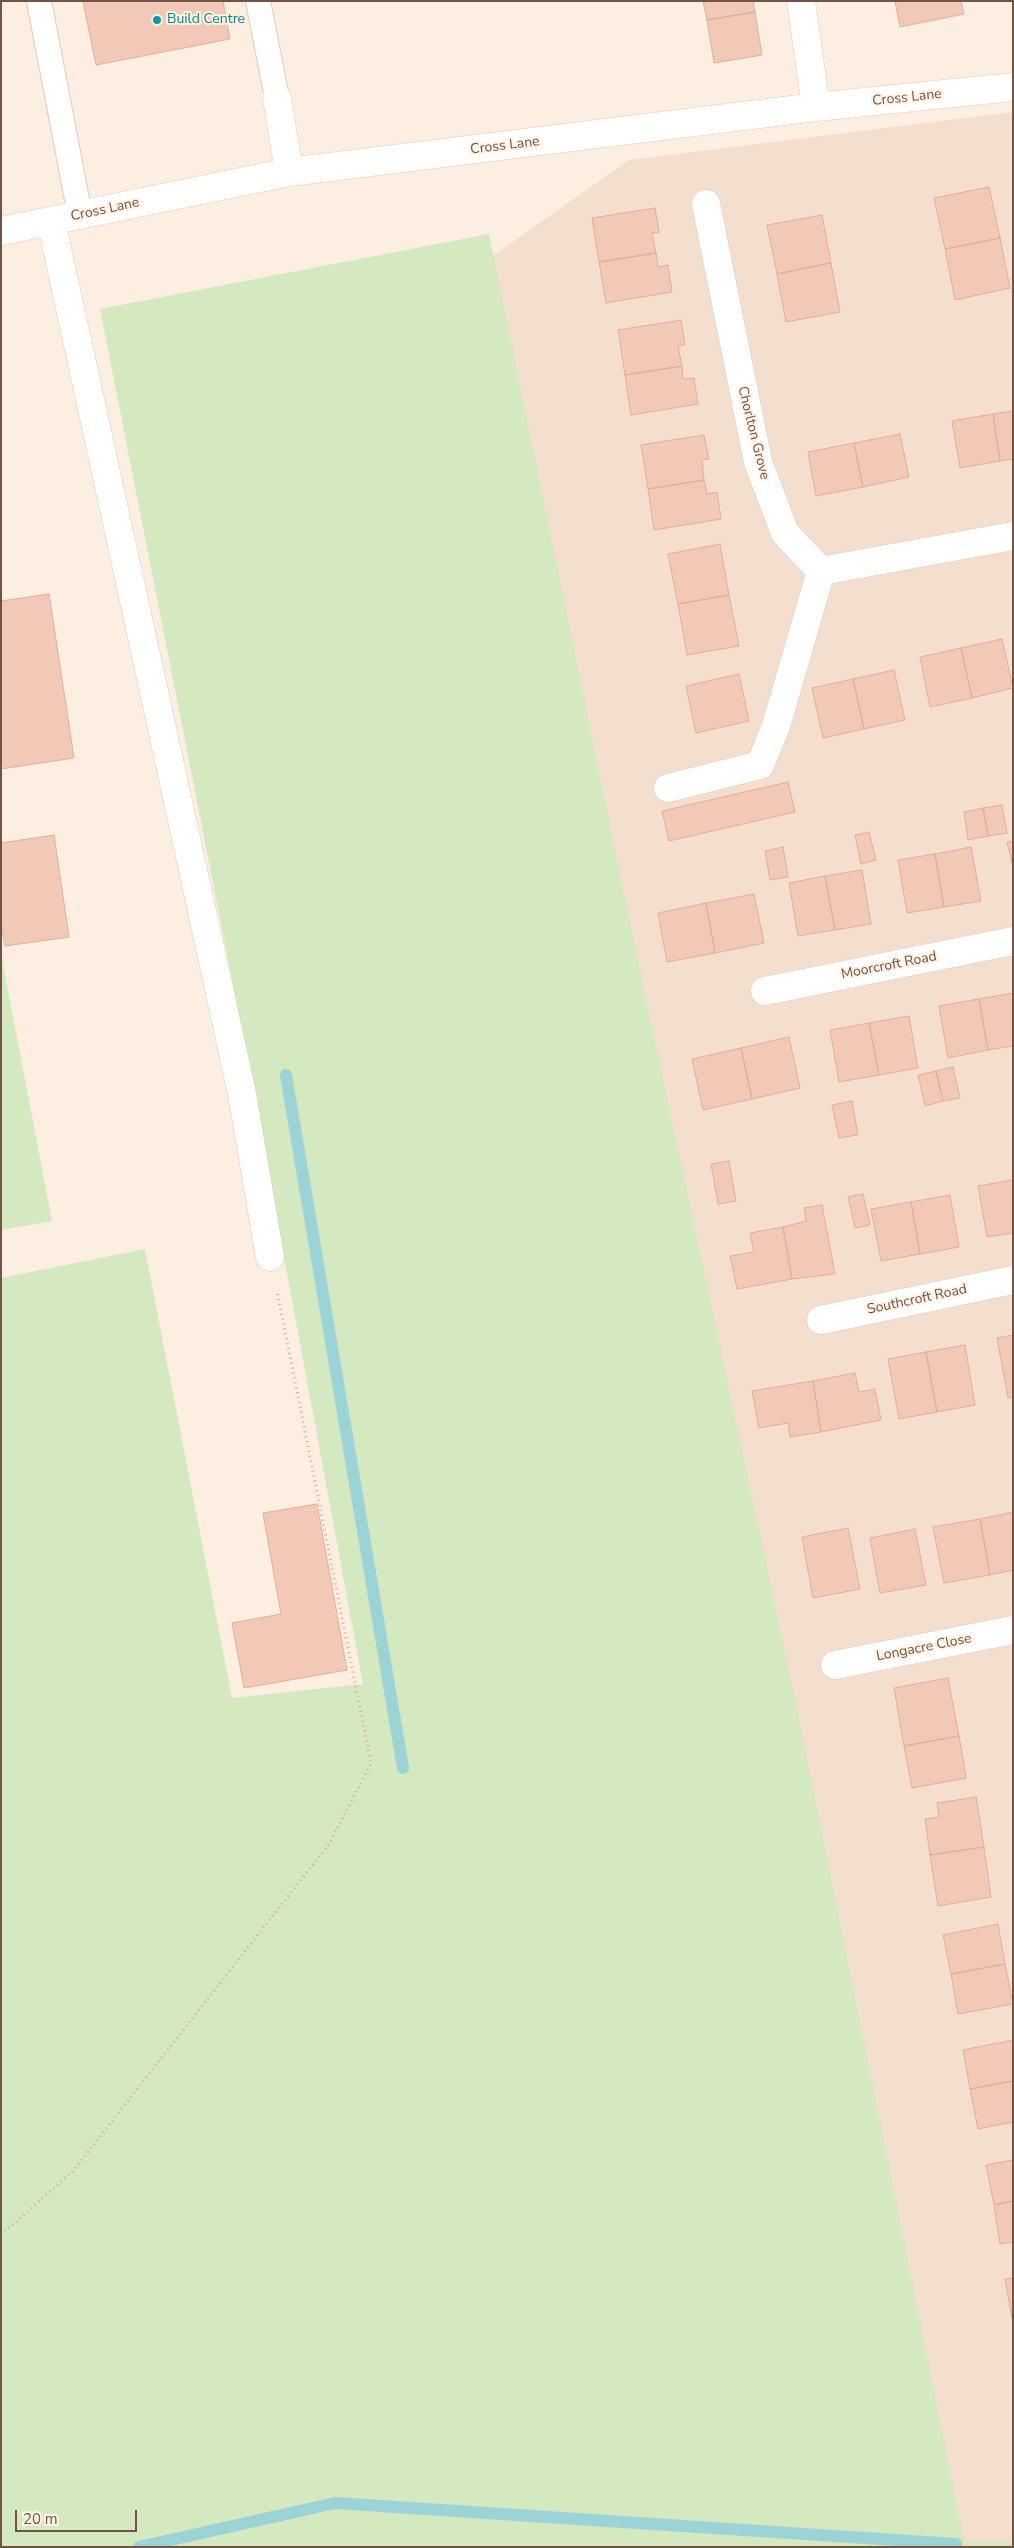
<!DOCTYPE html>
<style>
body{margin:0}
#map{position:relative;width:1014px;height:2548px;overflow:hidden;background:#fceee0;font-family:"Nunito Sans",sans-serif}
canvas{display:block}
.frame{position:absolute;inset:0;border:2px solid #725347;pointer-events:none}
.scale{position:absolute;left:15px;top:2510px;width:122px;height:22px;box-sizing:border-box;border:2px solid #725347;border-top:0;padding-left:6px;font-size:15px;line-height:18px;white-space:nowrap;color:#725347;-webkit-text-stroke:4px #fff3e6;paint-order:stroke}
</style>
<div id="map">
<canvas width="1014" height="2548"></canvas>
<div class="frame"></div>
<div class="scale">20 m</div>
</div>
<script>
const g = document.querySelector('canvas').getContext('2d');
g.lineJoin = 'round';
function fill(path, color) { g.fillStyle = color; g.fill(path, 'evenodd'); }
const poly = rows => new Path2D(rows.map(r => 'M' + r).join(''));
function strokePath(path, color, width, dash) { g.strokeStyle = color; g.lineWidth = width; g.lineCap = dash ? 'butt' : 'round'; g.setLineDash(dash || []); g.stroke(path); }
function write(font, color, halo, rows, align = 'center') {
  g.font = font + ' "Nunito Sans",sans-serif'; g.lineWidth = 4; g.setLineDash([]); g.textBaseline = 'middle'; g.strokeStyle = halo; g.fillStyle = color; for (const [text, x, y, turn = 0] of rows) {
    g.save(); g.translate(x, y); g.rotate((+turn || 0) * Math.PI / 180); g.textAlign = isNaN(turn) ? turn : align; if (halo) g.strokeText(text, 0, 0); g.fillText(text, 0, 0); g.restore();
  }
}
fill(poly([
 [1013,112,1013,2541,964,2542,487,260,629,160]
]), '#f4dfce');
fill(poly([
 [489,234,633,938,794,1694,964,2541,1013,2541,1013,2547,1,2547,1,1278,145,1249,232,1698,363,1684,241,1025,100,309],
 [1,954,52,1221,1,1230]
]), '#d4e9bf');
strokePath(poly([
 [286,1075,403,1768],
 [139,2547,335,2503,956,2544]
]), '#9bd3d7', 12);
const building = poly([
 [83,1,223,1,230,39,96,65,83,1],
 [703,1,753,1,755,12,707,20,703,1],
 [895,1,961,1,964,14,900,27,895,1],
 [755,12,762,55,714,63,707,20,755,12],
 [989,187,1000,238,945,249,934,198,989,187],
 [655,208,659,232,652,233,656,253,599,262,592,218,655,208],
 [822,215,831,263,777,274,767,225,822,215],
 [1000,238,1010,288,955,300,945,249,1000,238],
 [656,253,658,267,668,265,672,292,606,303,599,262,656,253],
 [831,263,840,312,786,322,777,274,831,263],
 [681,320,685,345,678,346,682,366,625,375,618,330,681,320],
 [682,366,683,379,694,378,698,404,631,415,625,375,682,366],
 [1013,411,1013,459,1000,461,993,414,1013,411],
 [993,414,1000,461,960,468,952,421,993,414],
 [900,434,909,477,863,487,854,443,900,434],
 [704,435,709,459,702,460,704,480,648,489,641,445,704,435],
 [854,443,863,487,816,496,808,452,854,443],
 [704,480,707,494,717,492,721,519,654,530,648,489,704,480],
 [720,544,729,595,678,604,668,554,720,544],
 [49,594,74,758,1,769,1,601,49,594],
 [729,595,739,646,687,655,678,604,729,595],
 [1002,639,1013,688,972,698,961,648,1002,639],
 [961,648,972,698,930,707,920,657,961,648],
 [894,670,905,720,864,729,853,679,894,670],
 [739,674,749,721,696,733,686,686,739,674],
 [853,679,864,729,823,738,812,688,853,679],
 [788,782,795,812,669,841,662,811,788,782],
 [1002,805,1007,833,988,836,983,808,1002,805],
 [983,808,988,836,968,840,964,812,983,808],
 [869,832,876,860,861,864,855,835,869,832],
 [54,835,69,937,5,946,1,922,1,843,54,835],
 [1013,841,1013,867,1007,842,1013,841],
 [783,847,788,877,770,880,765,851,783,847],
 [971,847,981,901,944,907,935,854,971,847],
 [935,854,944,907,907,913,898,860,935,854],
 [862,870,871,924,835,930,825,876,862,870],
 [825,876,835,930,798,936,789,883,825,876],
 [754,894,764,943,715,953,706,903,754,894],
 [706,903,715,953,667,962,658,913,706,903],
 [1013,993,1013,1046,988,1050,979,999,1013,993],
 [979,999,988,1050,948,1058,939,1006,979,999],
 [909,1016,918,1068,879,1075,869,1023,909,1016],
 [869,1023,879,1075,839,1082,830,1030,869,1023],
 [789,1037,800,1088,752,1099,741,1048,789,1037],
 [741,1048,752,1099,703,1110,692,1059,741,1048],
 [953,1067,960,1098,943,1101,936,1071,953,1067],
 [936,1071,943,1101,925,1106,918,1075,936,1071],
 [852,1101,858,1135,839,1138,832,1105,852,1101],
 [729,1161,736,1201,718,1204,711,1164,729,1161],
 [1013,1180,1013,1233,987,1237,978,1186,1013,1180],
 [863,1194,870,1225,855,1228,848,1197,863,1194],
 [950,1195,959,1247,920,1254,911,1202,950,1195],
 [911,1202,920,1254,881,1261,871,1209,911,1202],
 [822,1205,835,1274,792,1279,783,1227,806,1221,804,1208,822,1205],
 [783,1227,792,1279,737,1289,730,1256,754,1252,750,1233,783,1227],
 [1013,1335,1013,1397,1008,1398,997,1338,1013,1335],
 [965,1345,975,1405,937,1412,926,1352,965,1345],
 [926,1352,937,1412,899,1419,888,1359,926,1352],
 [855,1373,859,1392,875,1389,881,1420,821,1432,813,1381,855,1373],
 [813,1381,821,1432,790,1437,788,1423,759,1428,752,1391,813,1381],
 [317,1504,347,1670,244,1688,232,1623,281,1614,263,1513,317,1504],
 [1013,1512,1013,1570,990,1575,980,1519,1013,1512],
 [980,1519,990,1575,944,1583,933,1527,980,1519],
 [848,1528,860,1589,813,1598,802,1537,848,1528],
 [915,1529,926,1585,880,1593,870,1538,915,1529],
 [948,1678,959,1736,904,1746,894,1688,948,1678],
 [959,1736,966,1778,912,1788,904,1746,959,1736],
 [976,1797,984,1847,930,1855,925,1819,939,1817,937,1803,976,1797],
 [984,1847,991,1897,938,1906,930,1855,984,1847],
 [998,1924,1005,1964,951,1974,943,1935,998,1924],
 [1005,1964,1013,2004,958,2014,951,1974,1005,1964],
 [1013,2040,1013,2081,970,2089,963,2050,1013,2040],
 [1013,2081,1013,2122,978,2129,970,2089,1013,2081],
 [1013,2160,1013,2201,994,2205,986,2165,1013,2160],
 [1013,2201,1013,2242,1000,2244,994,2205,1013,2201],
 [1013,2278,1013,2319,1012,2319,1005,2279,1013,2278]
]);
fill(building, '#f2c9b7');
strokePath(building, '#e4ae98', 1);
const service = poly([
 [39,1,80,215],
 [258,1,277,98]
]);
const minor = poly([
 [801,1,816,107],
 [277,98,289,172],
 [706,204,758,462,785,533,821,571,1013,536],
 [51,221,242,1094,270,1257],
 [1,231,289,172,816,107,1013,87],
 [668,788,760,765,776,726,821,571],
 [765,991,1013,941],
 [821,1320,1013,1280],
 [835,1665,1013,1630]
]);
strokePath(service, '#e0cabc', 26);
strokePath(minor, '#e0cabc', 29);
strokePath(poly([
 [1,2235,73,2171,329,1844,371,1763,277,1291]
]), '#d6ac9b', 3, [1, 4]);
strokePath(service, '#fff', 24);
strokePath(minor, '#fff', 28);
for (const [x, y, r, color] of [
 [157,20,5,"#0f9aa8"]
]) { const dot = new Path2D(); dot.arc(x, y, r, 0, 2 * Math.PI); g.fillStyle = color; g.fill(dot); strokePath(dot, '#fff3e6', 2); }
write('14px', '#0d838f', '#fff3e6', [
 ["Build Centre",167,20]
], 'left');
write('14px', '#725347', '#fff3e6', [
 ["Cross Lane",907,98,-6],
 ["Cross Lane",505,146,-7],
 ["Cross Lane",105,210,-12],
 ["Chorlton Grove",753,433,76],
 ["Moorcroft Road",889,966,-11],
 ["Southcroft Road",917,1300,-12],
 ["Longacre Close",924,1648,-11]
]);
</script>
